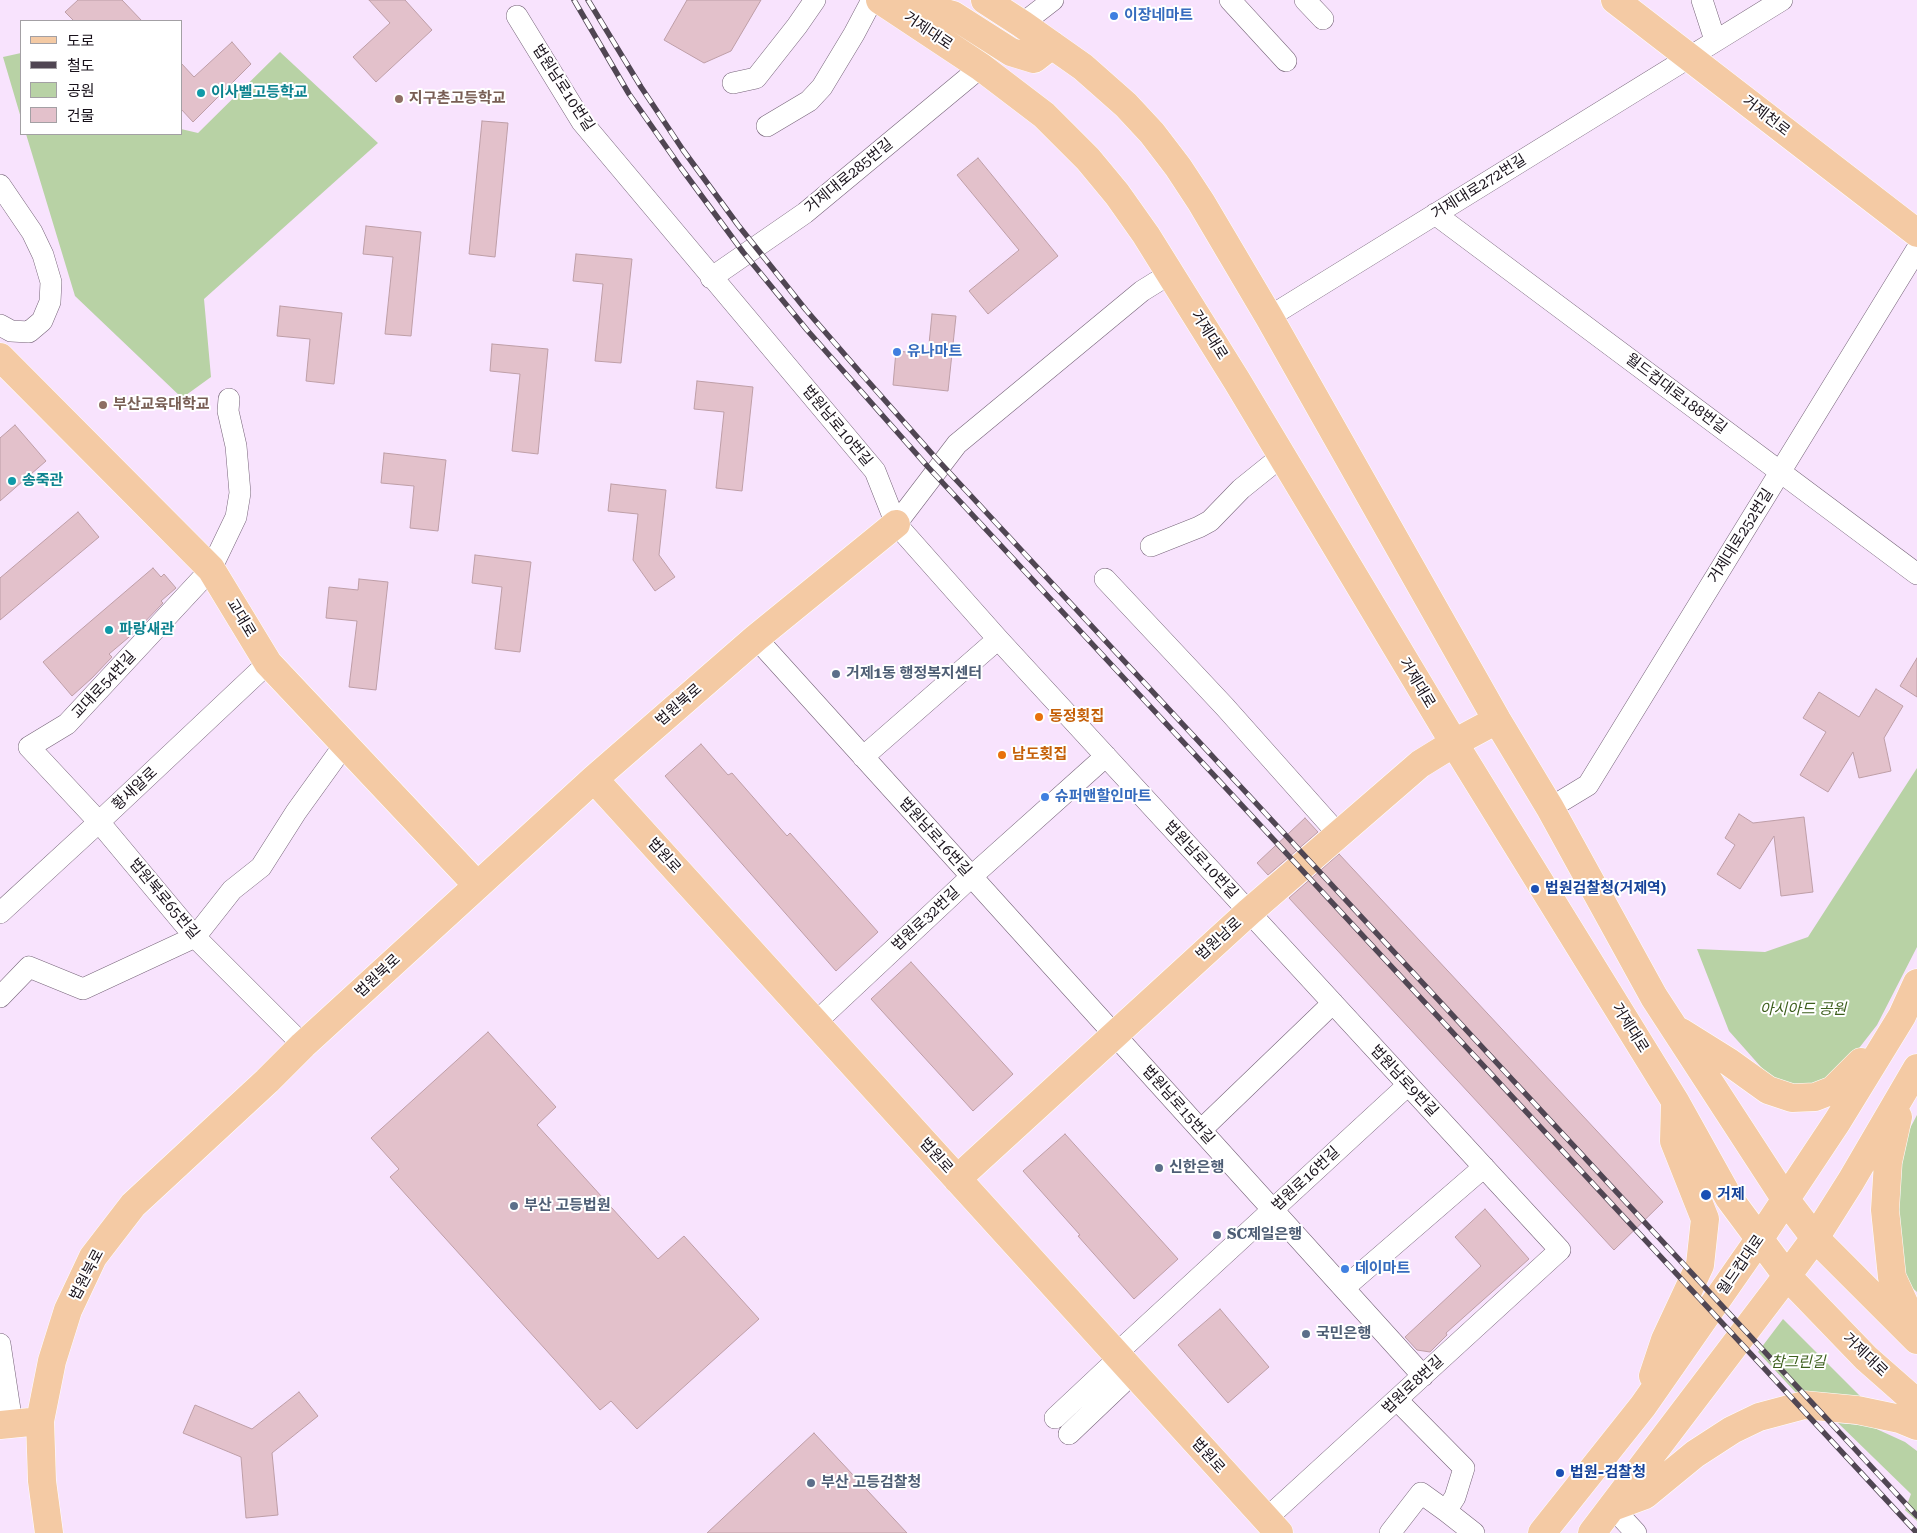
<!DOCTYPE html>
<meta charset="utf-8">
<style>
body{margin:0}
#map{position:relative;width:1917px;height:1533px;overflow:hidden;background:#f8e3fd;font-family:"Roboto Serif","Noto Sans KR",serif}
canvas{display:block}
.legend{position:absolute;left:20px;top:20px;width:162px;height:115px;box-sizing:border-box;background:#fff;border:1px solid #a3a0a4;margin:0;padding:6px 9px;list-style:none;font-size:15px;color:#19121b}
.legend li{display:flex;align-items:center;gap:10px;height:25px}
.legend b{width:25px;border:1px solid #a3a0a4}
</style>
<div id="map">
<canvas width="1917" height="1533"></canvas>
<ul class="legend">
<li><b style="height:6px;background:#f4caa4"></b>도로</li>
<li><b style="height:6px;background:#504653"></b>철도</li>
<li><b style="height:14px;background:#b8d2a5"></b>공원</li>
<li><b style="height:14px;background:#e3c1cb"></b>건물</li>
</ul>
</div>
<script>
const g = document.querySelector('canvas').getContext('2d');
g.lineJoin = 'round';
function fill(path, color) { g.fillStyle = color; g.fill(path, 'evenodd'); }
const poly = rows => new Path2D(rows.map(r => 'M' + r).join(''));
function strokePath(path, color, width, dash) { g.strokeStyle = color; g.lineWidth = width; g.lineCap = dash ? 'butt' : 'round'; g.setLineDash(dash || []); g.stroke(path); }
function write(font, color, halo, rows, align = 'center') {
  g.font = font + ' "Roboto Serif","Noto Sans KR",serif'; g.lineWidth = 4; g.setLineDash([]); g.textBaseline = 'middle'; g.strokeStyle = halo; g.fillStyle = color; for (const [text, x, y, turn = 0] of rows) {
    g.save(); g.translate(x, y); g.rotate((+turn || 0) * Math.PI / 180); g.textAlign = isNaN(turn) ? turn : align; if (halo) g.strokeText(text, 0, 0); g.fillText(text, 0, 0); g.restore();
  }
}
fill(poly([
 [280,52,378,143,204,299,211,377,182,398,75,296,26,134,181,134,181,129,198,133],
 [21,53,21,118,3,57],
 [1917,768,1917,947,1877,1025,1835,1079,1809,1089,1777,1085,1729,1031,1697,949,1765,952,1808,937],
 [1917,1115,1917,1292,1907,1283,1893,1211,1907,1134],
 [1783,1319,1868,1404,1800,1397,1758,1352],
 [1838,1423,1870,1426,1905,1442,1917,1451,1917,1521,1905,1510,1911,1494]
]), '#b8d2a5');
const building = poly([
 [78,0,122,0,142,21,74,21,65,12,78,0],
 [369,0,405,0,432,30,376,82,353,57,390,23,369,0],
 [687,0,761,0,731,51,704,63,664,40,687,0],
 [232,42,251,64,193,122,181,109,181,63,194,77,232,42],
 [482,121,508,123,495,257,469,254,482,121],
 [978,158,1058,256,988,314,969,291,1019,250,957,175,978,158],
 [366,226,421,232,411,336,385,334,393,257,363,254,366,226],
 [576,254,632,259,621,363,595,361,603,284,573,281,576,254],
 [280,306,342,313,334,384,306,381,310,339,277,336,280,306],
 [932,314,956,316,948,391,893,385,896,351,928,354,932,314],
 [492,344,548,349,538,454,512,451,520,374,490,371,492,344],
 [697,381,753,387,742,491,716,488,724,412,694,409,697,381],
 [15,425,46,461,0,501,0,438,15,425],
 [384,453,446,460,438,531,410,528,414,486,381,483,384,453],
 [611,484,666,490,659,555,675,577,655,591,633,560,638,514,608,511,611,484],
 [78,512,99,537,0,620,0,578,78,512],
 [475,555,531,562,520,652,495,649,502,587,472,583,475,555],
 [153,568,161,577,164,574,176,588,161,601,163,603,135,632,109,654,112,657,92,678,72,696,43,662,153,568],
 [359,579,388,582,376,690,349,687,357,621,326,618,329,587,358,590,359,579],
 [1917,658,1917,697,1900,686,1917,658],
 [1876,689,1903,706,1884,738,1891,771,1859,778,1853,752,1828,792,1800,775,1826,732,1803,718,1819,692,1859,717,1876,689],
 [701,744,728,775,732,773,787,836,790,833,878,932,836,971,665,776,701,744],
 [1739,814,1753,823,1804,817,1813,892,1781,896,1774,836,1740,889,1717,874,1735,845,1725,838,1739,814],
 [1305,818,1318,832,1268,875,1257,863,1305,818],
 [1339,854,1663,1202,1614,1250,1289,898,1339,854],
 [911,962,1013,1074,973,1111,871,999,911,962],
 [488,1032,556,1107,537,1125,658,1259,684,1236,759,1319,637,1429,611,1401,600,1410,390,1177,399,1169,371,1138,488,1032],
 [1065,1134,1178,1259,1134,1299,1078,1236,1080,1235,1023,1171,1065,1134],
 [1485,1209,1529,1259,1446,1333,1447,1335,1430,1352,1417,1350,1405,1337,1481,1266,1455,1237,1485,1209],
 [1220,1309,1269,1367,1228,1403,1178,1345,1220,1309],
 [299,1392,318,1416,272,1453,278,1515,246,1518,241,1457,183,1433,195,1405,252,1429,299,1392],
 [814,1433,907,1533,707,1533,814,1433]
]);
fill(building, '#e3c1cb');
strokePath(building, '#be9ea7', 1);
const minor = poly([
 [1230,0,1286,61],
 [1305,0,1323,19],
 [1702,0,1715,40],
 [517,16,582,122,875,471,896,524,998,639,1560,1250,1266,1519],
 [1022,24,1053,0],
 [733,83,756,78,797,26,815,0],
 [767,126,809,101,822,87,854,34,872,0],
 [0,185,32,232,43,255,51,282,50,302,42,321,29,332,11,331,0,325],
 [1435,214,1917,574],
 [711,278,805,213,981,67],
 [1269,317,1782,0],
 [229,399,228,411,236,446,240,493,236,517,211,569,67,724,29,747,99,822,195,937,303,1045],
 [896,524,957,444,1142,291,1171,273],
 [1151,546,1199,527,1210,521,1241,489,1282,456],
 [1105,579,1225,707,1339,835],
 [756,638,1423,1376],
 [863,757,998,639],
 [1550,808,1588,785,1917,249],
 [0,913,99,822,268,663],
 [0,997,29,967,83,989,195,937,232,890,261,867,296,812,345,744],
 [815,1023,971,877,1106,756],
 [1201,1130,1333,1003],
 [1344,1288,1484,1167],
 [0,1344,12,1423],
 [1116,1354,1408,1085],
 [1398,1401,1464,1468,1455,1497,1446,1511,1474,1533],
 [1055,1418,1119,1358],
 [1069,1434,1133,1373],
 [1612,1507,1636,1533],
 [1390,1533,1421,1493,1446,1511]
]);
const major = poly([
 [880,0,981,67,1044,115,1088,159,1117,194,1146,235,1237,381,1454,743,1675,1101,1729,1198,1787,1276,1866,1358,1917,1403],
 [985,0,1022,24,1083,67,1126,105,1152,133,1178,167,1201,202,1269,317,1497,720,1550,808,1654,997,1786,1200,1815,1238,1917,1340],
 [1615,0,1917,233],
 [904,15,930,9,953,15,1011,52,1034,59,1052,45],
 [0,357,211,569,268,663,477,885],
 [594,779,1279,1533],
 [1681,1032,1729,1062,1768,1090,1792,1098,1815,1097,1833,1090,1861,1062],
 [1898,1117,1888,1162,1885,1210,1892,1277,1917,1331],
 [957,1179,1249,912,1420,764,1454,743,1497,720],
 [1653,1376,1665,1340,1700,1265,1705,1219,1674,1141,1675,1103],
 [0,1425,40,1421],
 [1612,1507,1645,1495,1695,1454,1732,1430,1759,1417,1804,1405,1857,1410,1900,1419,1917,1426],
 [49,1533,42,1481,40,1421,52,1361,68,1310,93,1257,133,1205,267,1081,303,1045,594,779,756,638,896,524],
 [1542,1533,1643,1406,1760,1238,1837,1122,1902,1016,1917,983],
 [1592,1533,1787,1276,1815,1238,1851,1181,1917,1068]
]);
strokePath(minor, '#766479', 22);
strokePath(major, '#fff', 29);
strokePath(minor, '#fff', 21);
strokePath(major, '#f4caa4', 28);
const rail = poly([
 [574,0,629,94,681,168,743,252,807,330,928,467,1917,1533],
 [588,0,641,87,683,150,738,225,806,310,859,371,934,456,1917,1516]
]);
strokePath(rail, '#504653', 5.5);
strokePath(rail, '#fff', 4, [11]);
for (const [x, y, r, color] of [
 [1114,16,5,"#3f7fe0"],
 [201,93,5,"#0f9aa8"],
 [399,99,5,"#8d6e63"],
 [897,352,5,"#3f7fe0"],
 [103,405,5,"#8d6e63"],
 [12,481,5,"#0f9aa8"],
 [109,630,5,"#0f9aa8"],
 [836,674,5,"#5c6f8a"],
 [1039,717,5,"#e8710a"],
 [1002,755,5,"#e8710a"],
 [1045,797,5,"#3f7fe0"],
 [1535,889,5,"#1a4fb4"],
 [1159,1168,5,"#5c6f8a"],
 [1706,1195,6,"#1a4fb4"],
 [514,1206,5,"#5c6f8a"],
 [1217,1235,5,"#5c6f8a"],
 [1345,1269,5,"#3f7fe0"],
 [1306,1334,5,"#5c6f8a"],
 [1560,1473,5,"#1a4fb4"],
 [811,1483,5,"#5c6f8a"]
]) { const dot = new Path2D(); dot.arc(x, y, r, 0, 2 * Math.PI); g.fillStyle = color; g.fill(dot); strokePath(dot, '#fff', 2); }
write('bold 15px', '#366cbe', '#fff', [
 ["이장네마트",1124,16],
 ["유나마트",907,352],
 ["슈퍼맨할인마트",1055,797],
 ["데이마트",1355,1269]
], 'left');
write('15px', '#19121b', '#fff', [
 ["거제대로",928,31,34],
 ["법원남로10번길",563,88,57],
 ["거제천로",1766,116,38],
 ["거제대로285번길",849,176,-39],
 ["거제대로272번길",1479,187,-32],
 ["거제대로",1209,335,58],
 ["월드컵대로188번길",1676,394,37],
 ["법원남로10번길",837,426,50],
 ["거제대로252번길",1741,536,-58],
 ["교대로",241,618,59],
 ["거제대로",1417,683,59],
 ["교대로54번길",104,685,-47],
 ["법원북로",679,705,-41],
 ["황새알로",135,789,-43],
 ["법원남로16번길",935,837,48],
 ["법원로",664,856,48],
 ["법원남로10번길",1201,860,47],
 ["법원북로65번길",164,899,50],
 ["법원로32번길",926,919,-43],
 ["법원남로",1219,939,-42],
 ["법원북로",378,976,-43],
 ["거제대로",1630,1028,58],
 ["법원남로9번길",1404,1081,47],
 ["법원남로15번길",1178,1105,48],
 ["법원로",936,1156,48],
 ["법원로16번길",1306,1179,-43],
 ["월드컵대로",1741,1265,-55],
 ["법원북로",87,1275,-62],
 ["거제대로",1865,1355,44],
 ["법원로8번길",1413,1385,-43],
 ["법원로",1208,1456,48]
]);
write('bold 15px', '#0d838f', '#fff', [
 ["이사벨고등학교",211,93],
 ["송죽관",22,481],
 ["파랑새관",119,630]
], 'left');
write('bold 15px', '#785e54', '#fff', [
 ["지구촌고등학교",409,99],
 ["부산교육대학교",113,405]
], 'left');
write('bold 15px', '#4e5e75', '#fff', [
 ["거제1동 행정복지센터",846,674],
 ["신한은행",1169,1168],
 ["부산 고등법원",524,1206],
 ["SC제일은행",1227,1235],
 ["국민은행",1316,1334],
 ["부산 고등검찰청",821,1483]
], 'left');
write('bold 15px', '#c56008', '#fff', [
 ["동정횟집",1049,717],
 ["남도횟집",1012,755]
], 'left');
write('bold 15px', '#164399', '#fff', [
 ["법원검찰청(거제역)",1545,889],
 ["거제",1717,1195],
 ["법원-검찰청",1570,1473]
], 'left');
write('italic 15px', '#3d5f1d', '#fff', [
 ["아시아드 공원",1803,1010],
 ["참그린길",1798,1363]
]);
</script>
